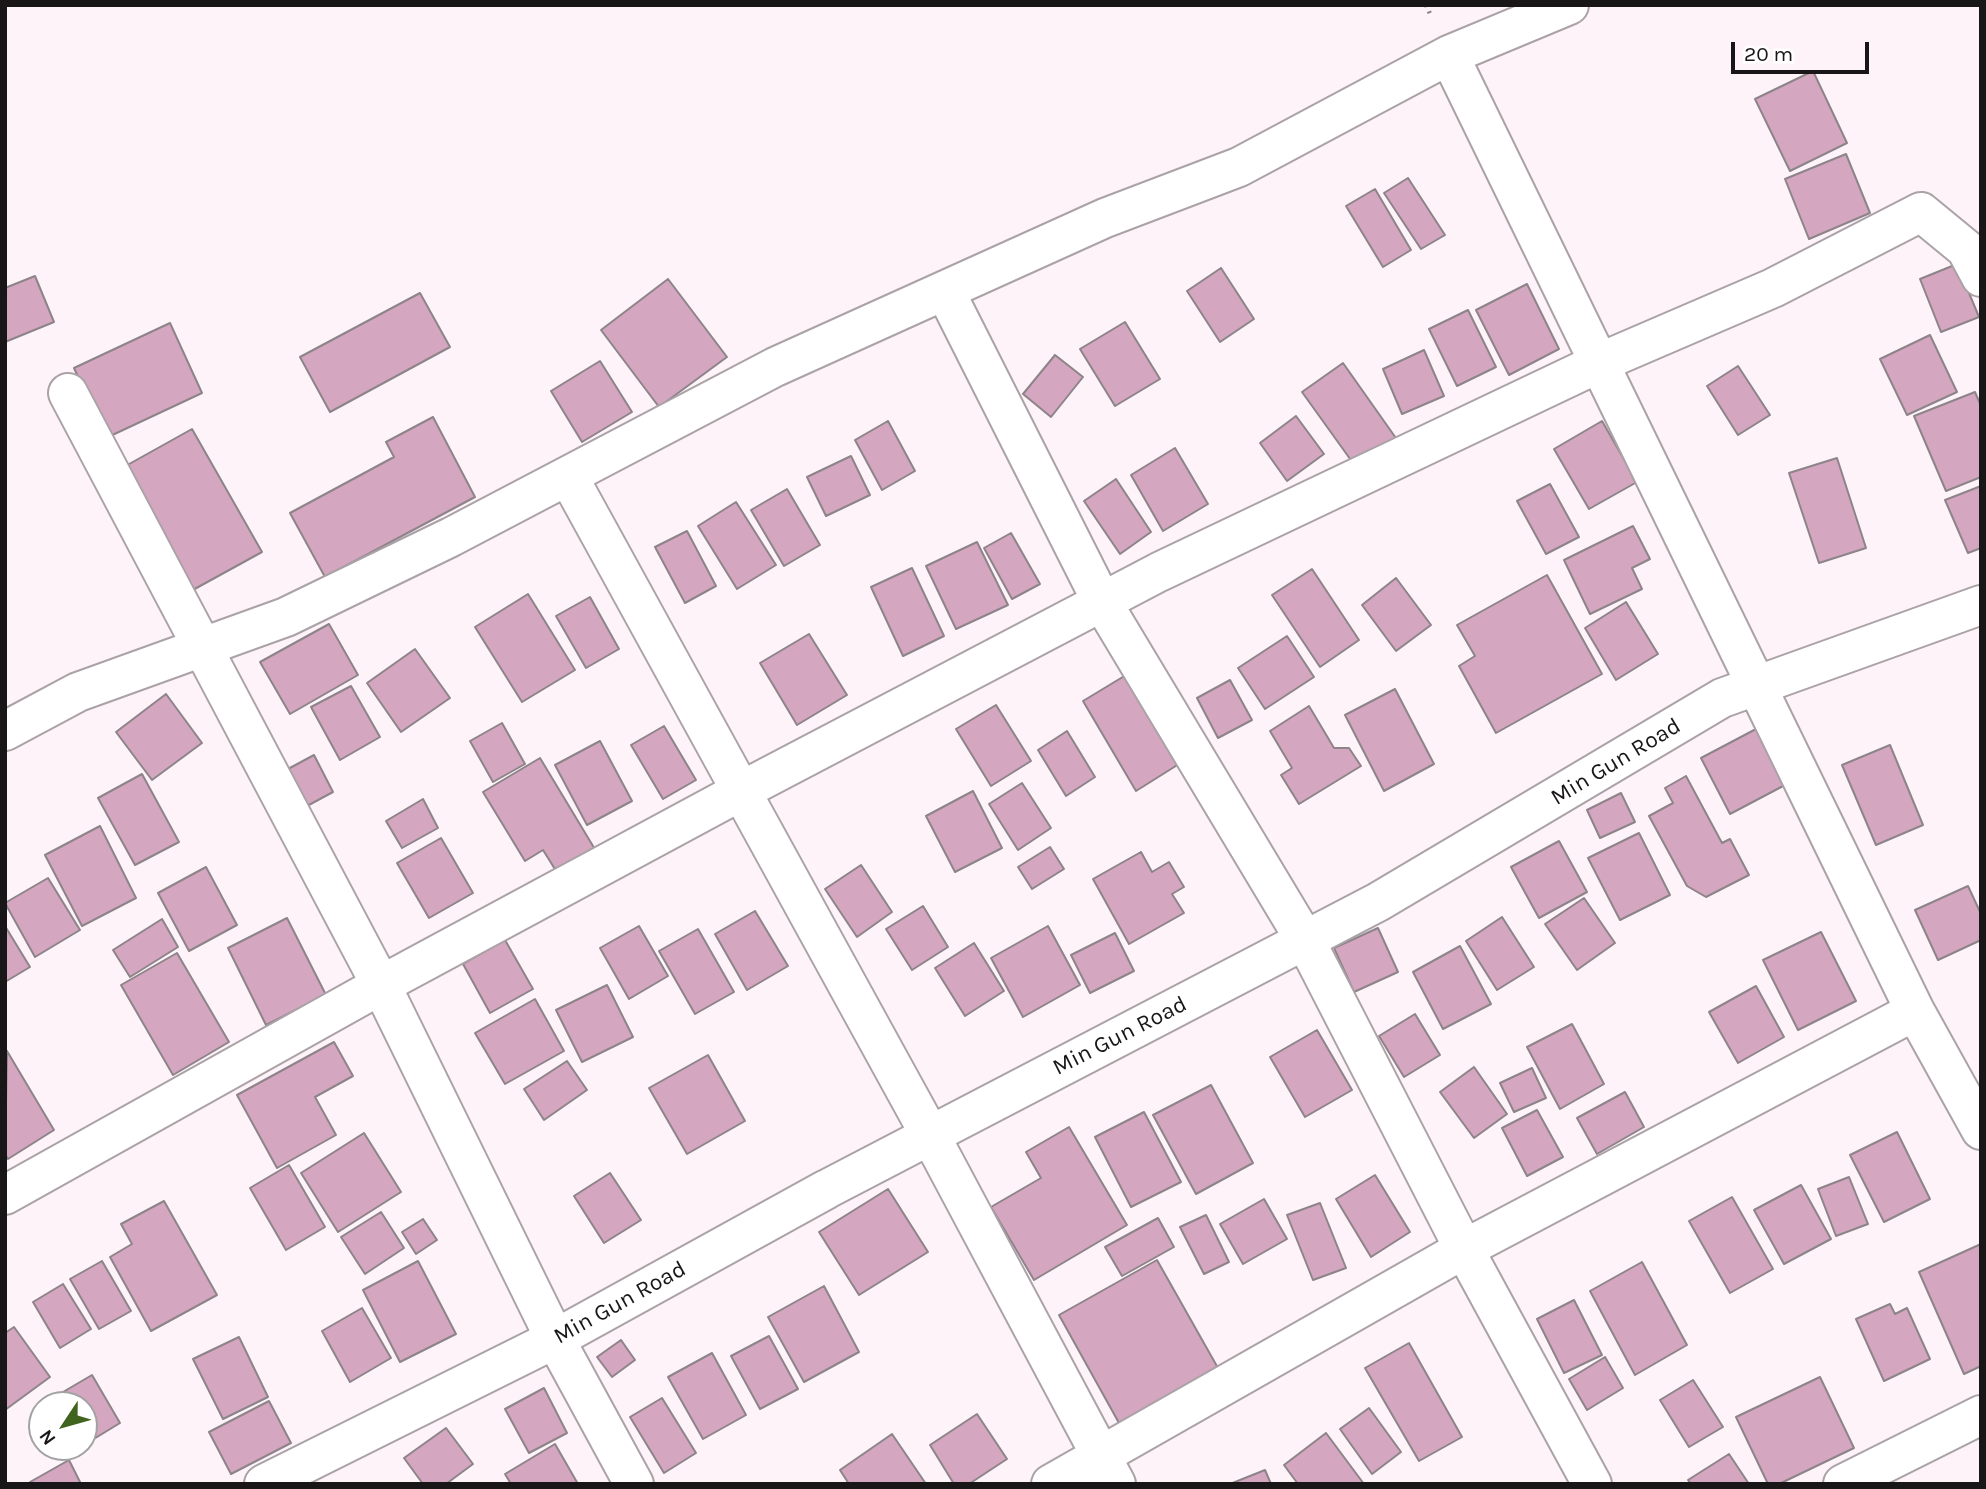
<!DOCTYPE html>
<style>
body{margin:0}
#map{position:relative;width:1986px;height:1489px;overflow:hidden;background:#fdf3f8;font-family:Karla,sans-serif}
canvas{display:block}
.frame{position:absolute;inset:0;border:7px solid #191618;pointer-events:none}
.north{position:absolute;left:28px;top:1391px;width:70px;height:70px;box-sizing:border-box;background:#fff;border:2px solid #a3a2a3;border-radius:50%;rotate:234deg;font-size:19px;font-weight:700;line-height:28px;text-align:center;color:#191618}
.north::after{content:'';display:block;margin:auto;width:24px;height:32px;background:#40641d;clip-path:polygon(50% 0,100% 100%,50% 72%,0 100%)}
.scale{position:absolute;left:1731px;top:42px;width:138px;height:32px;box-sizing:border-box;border:4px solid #191618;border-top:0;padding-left:9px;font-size:21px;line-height:24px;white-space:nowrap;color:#191618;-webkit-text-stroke:5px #fff;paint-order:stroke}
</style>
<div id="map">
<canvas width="1986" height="1489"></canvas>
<div class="frame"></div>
<div class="north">N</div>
<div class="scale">20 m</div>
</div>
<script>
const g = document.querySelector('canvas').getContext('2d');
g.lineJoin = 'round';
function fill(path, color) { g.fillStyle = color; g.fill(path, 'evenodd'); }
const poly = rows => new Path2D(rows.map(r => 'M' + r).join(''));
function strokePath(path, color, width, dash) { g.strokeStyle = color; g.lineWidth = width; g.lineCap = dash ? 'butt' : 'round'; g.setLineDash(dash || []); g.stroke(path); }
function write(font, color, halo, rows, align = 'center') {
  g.font = font + ' Karla,sans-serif'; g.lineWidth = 7; g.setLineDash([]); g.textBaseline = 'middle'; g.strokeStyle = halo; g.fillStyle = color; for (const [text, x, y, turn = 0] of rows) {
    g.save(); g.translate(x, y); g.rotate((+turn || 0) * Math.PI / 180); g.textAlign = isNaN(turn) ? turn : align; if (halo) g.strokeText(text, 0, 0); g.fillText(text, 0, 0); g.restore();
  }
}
const building = poly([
 [1813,71,1847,143,1790,171,1755,99,1813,71],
 [1846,154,1870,213,1809,239,1785,179,1846,154],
 [1408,178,1445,235,1421,249,1384,193,1408,178],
 [1375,189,1411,250,1383,267,1346,206,1375,189],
 [1957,264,1979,317,1941,332,1920,279,1957,264],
 [1221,268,1254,319,1220,342,1187,291,1221,268],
 [35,276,54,322,5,342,5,288,35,276],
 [668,279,727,357,659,407,601,330,668,279],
 [1527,284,1559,349,1509,375,1476,310,1527,284],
 [420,293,450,347,330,412,300,357,420,293],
 [1468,310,1496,367,1457,386,1429,329,1468,310],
 [1125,322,1160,379,1115,406,1080,349,1125,322],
 [170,323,202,393,106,438,74,368,170,323],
 [1930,335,1957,392,1907,415,1880,359,1930,335],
 [1424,350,1444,396,1402,414,1383,369,1424,350],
 [1055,355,1083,377,1051,417,1023,394,1055,355],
 [600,361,632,412,582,442,551,391,600,361],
 [1343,363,1398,441,1358,470,1302,392,1343,363],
 [1738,366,1770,415,1738,435,1707,386,1738,366],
 [1975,392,1981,406,1981,477,1946,491,1914,416,1975,392],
 [1296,416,1324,454,1287,481,1260,443,1296,416],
 [433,417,475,497,325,577,290,513,394,457,386,442,433,417],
 [888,421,915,471,882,490,855,440,888,421],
 [1602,421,1637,482,1589,509,1554,449,1602,421],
 [192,429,262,552,191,591,122,468,192,429],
 [1175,448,1208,504,1163,531,1131,475,1175,448],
 [851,456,870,495,826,516,807,477,851,456],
 [1837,458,1866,548,1819,563,1789,473,1837,458],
 [1116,479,1151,532,1120,554,1084,501,1116,479],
 [1550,484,1579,537,1546,554,1517,501,1550,484],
 [1981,486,1981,548,1968,553,1945,500,1981,486],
 [787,489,820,545,784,566,751,510,787,489],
 [736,502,776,565,737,589,698,526,736,502],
 [1633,526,1650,559,1632,568,1642,589,1590,614,1564,560,1633,526],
 [687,531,716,586,685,603,655,547,687,531],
 [1011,533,1040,584,1012,599,984,548,1011,533],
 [977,542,1008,605,956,629,926,566,977,542],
 [912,568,944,636,903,656,871,587,912,568],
 [1312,569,1359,640,1320,667,1272,595,1312,569],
 [1547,575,1602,674,1496,733,1459,666,1475,656,1457,625,1547,575],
 [1396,578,1431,625,1396,651,1362,605,1396,578],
 [528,594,575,670,522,702,475,627,528,594],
 [590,597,619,649,586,668,556,616,590,597],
 [1626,602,1658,654,1616,680,1585,628,1626,602],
 [329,624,358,675,290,714,260,662,329,624],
 [809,634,847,695,797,725,760,663,809,634],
 [1287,636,1314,677,1265,709,1238,668,1287,636],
 [415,649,450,698,401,732,367,683,415,649],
 [1126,675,1179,764,1136,791,1083,701,1126,675],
 [1230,680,1252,720,1218,738,1197,698,1230,680],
 [351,686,380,737,340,760,311,707,351,686],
 [1395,689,1434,764,1384,791,1345,715,1395,689],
 [166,694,202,743,152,780,116,732,166,694],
 [996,705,1031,761,991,786,956,729,996,705],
 [1309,706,1334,748,1349,748,1361,766,1299,804,1281,775,1292,768,1270,731,1309,706],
 [502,723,525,764,493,782,470,741,502,723],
 [664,726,696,780,663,799,631,745,664,726],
 [1756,729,1785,785,1730,814,1701,758,1756,729],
 [1067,731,1095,777,1066,796,1038,750,1067,731],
 [600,741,632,801,587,825,555,765,600,741],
 [1890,745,1923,825,1876,845,1842,765,1890,745],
 [314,755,333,792,307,806,288,769,314,755],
 [540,758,596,851,558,874,543,850,525,861,483,792,540,758],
 [142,774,179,842,135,865,98,798,142,774],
 [1686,776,1722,843,1730,839,1749,875,1706,897,1687,886,1649,816,1673,803,1665,788,1686,776],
 [1022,783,1051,828,1018,850,989,804,1022,783],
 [973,791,1002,848,955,872,926,816,973,791],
 [1621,793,1635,822,1600,838,1587,810,1621,793],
 [423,799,438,828,402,848,386,821,423,799],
 [100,826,136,898,82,926,45,855,100,826],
 [1639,833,1670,895,1620,920,1588,858,1639,833],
 [441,838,473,893,429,918,397,863,441,838],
 [1559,841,1587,892,1539,918,1511,867,1559,841],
 [1050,847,1064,869,1032,889,1018,867,1050,847],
 [1141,852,1152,872,1169,862,1184,887,1172,894,1184,913,1129,944,1093,879,1141,852],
 [861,865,892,912,857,937,825,889,861,865],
 [206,867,237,925,189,951,158,893,206,867],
 [48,878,80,930,35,957,5,903,48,878],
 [1968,886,1981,914,1981,940,1938,960,1915,910,1968,886],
 [1584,898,1615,943,1577,970,1545,924,1584,898],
 [923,906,948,947,912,970,886,929,923,906],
 [755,911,788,966,747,990,715,934,755,911],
 [1502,917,1534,967,1497,990,1466,941,1502,917],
 [287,918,326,995,266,1025,228,948,287,918],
 [162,919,178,947,130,977,113,950,162,919],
 [5,926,30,967,5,982,5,926],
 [639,926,668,976,629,999,600,948,639,926],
 [1048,926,1080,985,1023,1017,991,958,1048,926],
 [1378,928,1398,972,1354,992,1334,948,1378,928],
 [698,929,734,992,695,1014,659,951,698,929],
 [1821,932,1856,1001,1798,1030,1763,960,1821,932],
 [1115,933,1134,971,1090,993,1071,955,1115,933],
 [505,940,533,989,490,1013,463,964,505,940],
 [974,943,1004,991,965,1016,935,968,974,943],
 [1460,946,1491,1004,1443,1029,1413,972,1460,946],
 [177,953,229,1042,173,1075,121,985,177,953],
 [607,985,633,1037,582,1062,556,1010,607,985],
 [1756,986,1784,1037,1738,1063,1709,1012,1756,986],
 [535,999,564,1051,505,1084,475,1033,535,999],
 [1415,1014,1440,1055,1404,1077,1379,1036,1415,1014],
 [1572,1024,1604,1084,1560,1109,1527,1047,1572,1024],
 [1317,1030,1352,1090,1305,1117,1270,1057,1317,1030],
 [334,1042,353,1076,315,1097,336,1135,277,1168,237,1095,334,1042],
 [7,1051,54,1130,8,1159,5,1154,7,1051],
 [708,1055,745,1121,687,1154,649,1088,708,1055],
 [567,1061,587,1090,544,1120,524,1089,567,1061],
 [1474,1067,1507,1114,1474,1138,1440,1092,1474,1067],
 [1532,1068,1546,1098,1514,1112,1500,1083,1532,1068],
 [1211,1085,1253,1163,1196,1194,1153,1115,1211,1085],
 [1625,1092,1644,1127,1597,1154,1577,1118,1625,1092],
 [1537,1110,1563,1157,1527,1176,1502,1128,1537,1110],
 [1144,1112,1181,1182,1131,1207,1095,1137,1144,1112],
 [1069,1127,1127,1225,1034,1280,991,1207,1041,1178,1026,1152,1069,1127],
 [1897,1132,1930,1199,1884,1222,1850,1155,1897,1132],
 [364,1133,401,1192,338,1232,301,1173,364,1133],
 [289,1165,325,1227,286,1250,250,1188,289,1165],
 [610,1173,641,1220,604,1243,574,1196,610,1173],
 [1375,1175,1410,1232,1371,1257,1336,1199,1375,1175],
 [1849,1177,1868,1224,1836,1236,1818,1189,1849,1177],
 [1801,1185,1831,1239,1784,1264,1754,1210,1801,1185],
 [888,1189,928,1252,859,1295,819,1232,888,1189],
 [1732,1197,1773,1269,1730,1293,1689,1221,1732,1197],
 [1264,1199,1287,1239,1243,1264,1220,1224,1264,1199],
 [164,1201,217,1295,151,1331,110,1257,132,1244,121,1224,164,1201],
 [1320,1203,1346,1268,1313,1280,1287,1215,1320,1203],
 [381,1212,404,1248,365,1274,341,1237,381,1212],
 [1206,1215,1229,1262,1204,1274,1180,1227,1206,1215],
 [1158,1218,1174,1247,1122,1276,1105,1247,1158,1218],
 [423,1219,437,1240,416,1254,402,1232,423,1219],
 [1981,1244,1981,1366,1964,1374,1919,1272,1981,1244],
 [1157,1260,1218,1368,1119,1423,1059,1315,1157,1260],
 [102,1261,131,1311,99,1329,70,1279,102,1261],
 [418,1261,456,1334,400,1362,363,1290,418,1261],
 [1642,1262,1687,1345,1635,1375,1590,1291,1642,1262],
 [63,1284,91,1329,60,1348,33,1302,63,1284],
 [824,1286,859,1352,804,1382,768,1317,824,1286],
 [1574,1300,1602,1355,1564,1373,1537,1319,1574,1300],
 [1890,1304,1895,1314,1907,1308,1930,1359,1884,1381,1856,1319,1890,1304],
 [362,1308,391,1358,350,1382,322,1331,362,1308],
 [14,1327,50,1377,5,1410,5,1333,14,1327],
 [769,1336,798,1389,760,1409,731,1356,769,1336],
 [239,1337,268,1397,223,1419,193,1359,239,1337],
 [621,1340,635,1360,612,1377,597,1357,621,1340],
 [1409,1343,1462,1437,1419,1461,1365,1368,1409,1343],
 [712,1353,746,1415,703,1439,668,1377,712,1353],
 [1605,1357,1623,1388,1587,1410,1569,1379,1605,1357],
 [92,1375,120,1423,84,1445,84,1405,48,1405,46,1402,92,1375],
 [1820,1377,1854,1448,1779,1484,1768,1484,1736,1417,1820,1377],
 [1693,1380,1723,1427,1689,1447,1660,1400,1693,1380],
 [544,1388,567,1433,529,1453,505,1409,544,1388],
 [662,1398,696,1453,664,1473,630,1417,662,1398],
 [269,1401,291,1443,231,1474,209,1432,269,1401],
 [1369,1408,1401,1452,1372,1474,1340,1429,1369,1408],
 [977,1414,1007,1459,969,1484,954,1484,930,1445,977,1414],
 [446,1428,473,1464,446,1484,423,1484,404,1458,446,1428],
 [1326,1433,1364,1484,1298,1484,1284,1465,1326,1433],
 [892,1434,926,1484,849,1484,840,1470,892,1434],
 [555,1444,578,1484,511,1484,505,1474,555,1444],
 [1729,1454,1749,1484,1691,1484,1688,1480,1729,1454],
 [69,1460,81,1484,31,1484,30,1482,69,1460],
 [1265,1470,1271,1484,1230,1484,1265,1470]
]);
fill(building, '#d5a6c0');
strokePath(building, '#8d8489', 2);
const minor = poly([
 [1449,55,1915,1011,1981,1130],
 [945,291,1102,602,1305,940,1464,1249,1592,1484],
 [68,393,381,985,555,1339,634,1484],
 [568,476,930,1135,1116,1484],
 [5,731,78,692,286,617,451,537,775,367,1105,218,1239,167,1449,55,1569,5],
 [5,1195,381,985,743,790,1159,572,1601,362,1773,288,1921,212,1966,249,1981,277],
 [264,1484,555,1339,827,1189,1378,902,1722,698,1981,605],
 [1051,1484,1464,1249,1915,1011],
 [1843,1484,1981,1415]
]);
strokePath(minor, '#aba2a7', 42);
strokePath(poly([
 [1426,5,1431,16]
]), '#888185', 4.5, [2, 5]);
strokePath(minor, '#fff', 38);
write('23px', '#191618', '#fff', [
 ["Min Gun Road",1616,762,-31],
 ["Min Gun Road",1120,1036,-27],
 ["Min Gun Road",620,1303,-29]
]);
</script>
